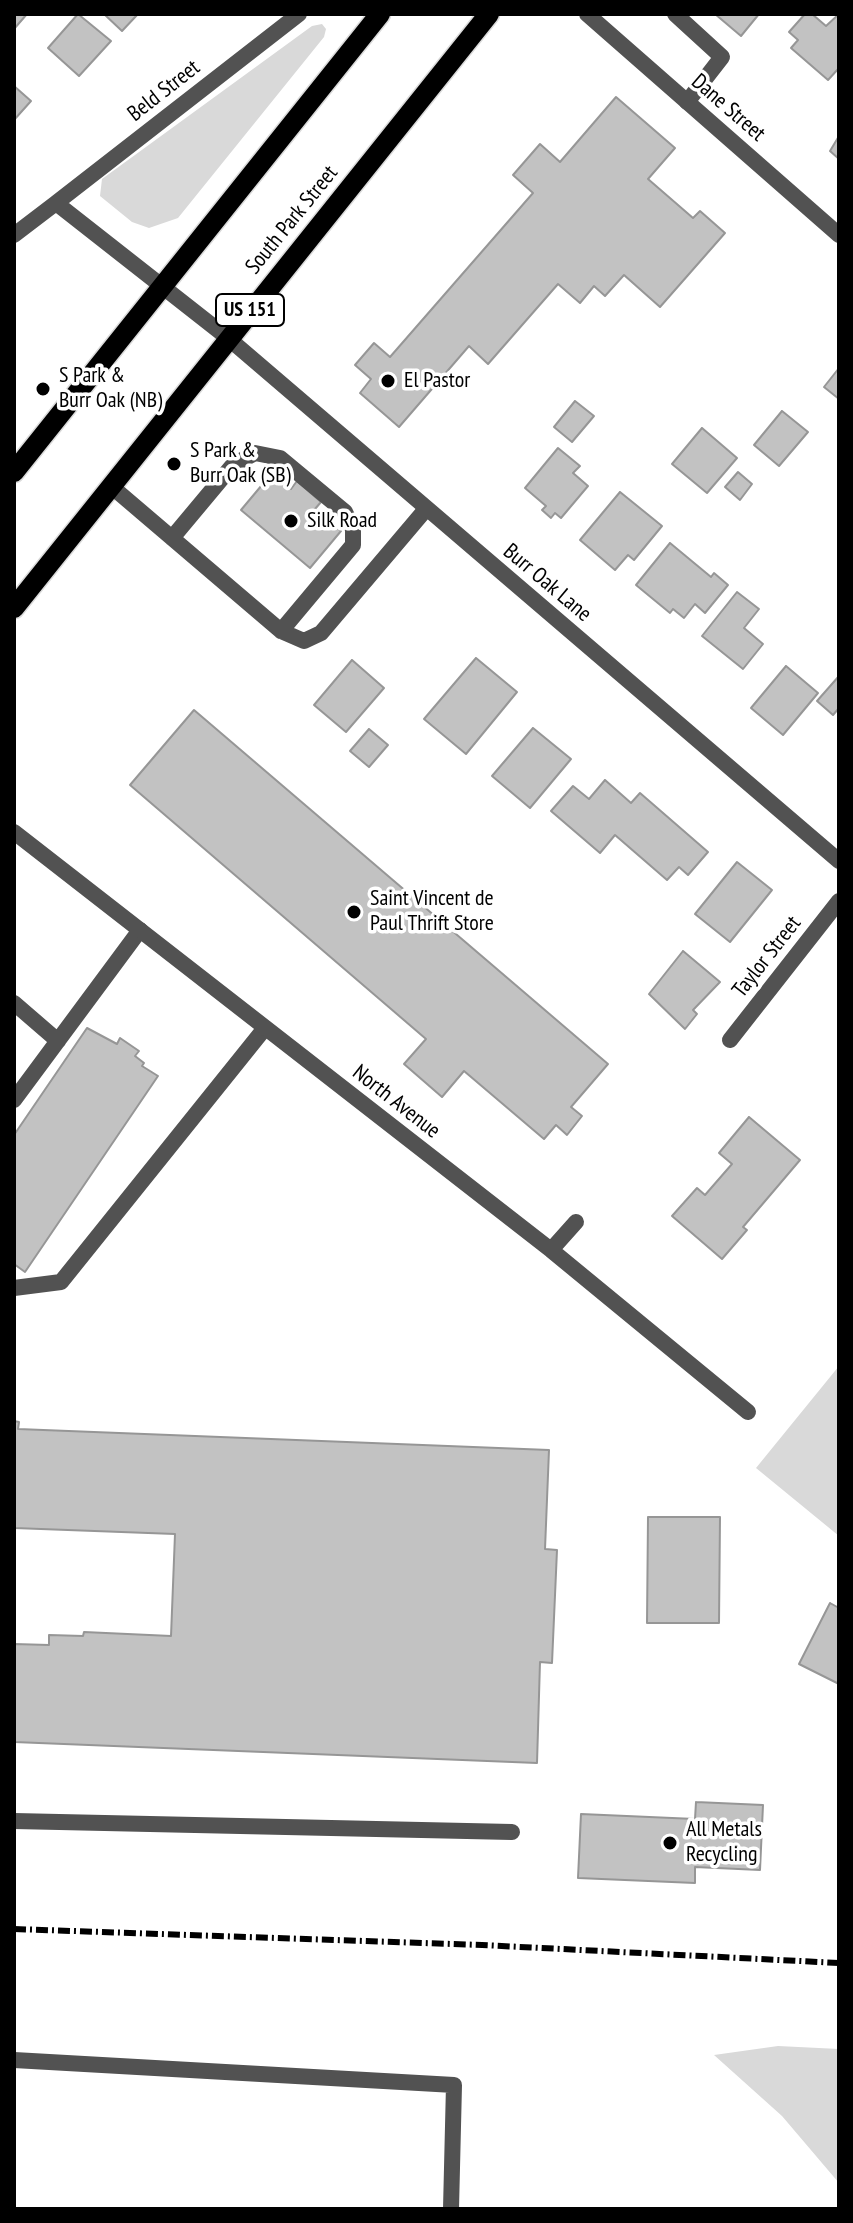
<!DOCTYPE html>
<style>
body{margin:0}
#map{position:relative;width:853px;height:2223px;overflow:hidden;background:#fff;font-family:"PT Sans Narrow",sans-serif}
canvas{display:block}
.frame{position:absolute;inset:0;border:16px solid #000;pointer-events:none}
</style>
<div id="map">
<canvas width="853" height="2223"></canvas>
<div class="frame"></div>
</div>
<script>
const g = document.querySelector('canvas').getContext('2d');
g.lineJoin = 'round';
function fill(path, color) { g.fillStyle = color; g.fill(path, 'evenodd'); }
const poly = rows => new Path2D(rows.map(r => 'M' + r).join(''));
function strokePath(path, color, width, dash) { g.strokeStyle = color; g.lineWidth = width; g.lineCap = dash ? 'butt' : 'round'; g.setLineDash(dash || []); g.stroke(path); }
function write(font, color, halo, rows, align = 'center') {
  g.font = font + ' "PT Sans Narrow",sans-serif'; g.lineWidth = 7; g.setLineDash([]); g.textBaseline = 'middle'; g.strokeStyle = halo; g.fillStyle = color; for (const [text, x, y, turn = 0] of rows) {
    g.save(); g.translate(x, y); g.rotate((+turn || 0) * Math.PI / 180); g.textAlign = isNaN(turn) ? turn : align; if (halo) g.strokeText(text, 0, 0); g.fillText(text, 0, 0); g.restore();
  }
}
fill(poly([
 [322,24,326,29,324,37,178,218,149,228,132,222,100,196,102,179,312,26],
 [839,1366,839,1536,756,1468],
 [778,2046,839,2049,839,2183,782,2116,714,2055]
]), '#d9d9d9');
const building = poly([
 [14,14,27,14,14,29,14,14],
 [78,14,111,41,79,76,48,48,78,14],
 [104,14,138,14,122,31,104,14],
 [715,14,759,14,741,36,715,14],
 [805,14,812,14,826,26,839,14,839,68,828,80,791,48,798,40,789,32,805,14],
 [14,86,31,101,14,120,14,86],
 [616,97,675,148,648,179,693,218,700,211,725,233,660,307,624,275,605,296,594,286,580,303,558,284,488,364,469,346,399,427,360,393,371,379,355,365,374,343,390,357,533,193,513,175,540,144,560,162,616,97],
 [839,136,839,159,830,151,839,136],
 [839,368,839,399,824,387,839,368],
 [575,401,594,416,572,442,554,427,575,401],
 [782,411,808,432,779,466,754,445,782,411],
 [702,428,737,458,707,493,672,464,702,428],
 [558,448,580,466,573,473,588,486,561,518,555,513,551,518,542,510,546,506,525,488,558,448],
 [738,472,752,484,740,500,725,487,738,472],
 [272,473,291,489,297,481,321,502,315,509,341,531,310,568,241,510,272,473],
 [620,492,662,526,634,560,628,555,615,570,580,540,620,492],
 [670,543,711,577,714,573,728,585,705,613,695,604,684,618,673,609,670,613,636,585,670,543],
 [737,592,759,609,744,628,763,644,743,669,702,636,737,592],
 [476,658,517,692,466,754,424,719,476,658],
 [352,660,384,688,346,732,314,705,352,660],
 [786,666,818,693,783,735,751,708,786,666],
 [839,676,839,708,833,715,817,701,839,676],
 [194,710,608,1064,571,1107,582,1116,567,1135,556,1125,544,1139,464,1071,442,1097,404,1064,426,1039,130,785,194,710],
 [533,728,571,759,530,808,492,776,533,728],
 [369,729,388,745,369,767,350,751,369,729],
 [605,780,631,803,640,793,708,852,688,875,679,867,667,880,615,835,600,853,551,811,573,786,589,799,605,780],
 [737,862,772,890,730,942,695,914,737,862],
 [683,951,720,982,693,1010,697,1014,685,1029,649,994,683,951],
 [87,1028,117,1044,120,1038,139,1051,135,1056,144,1063,142,1066,158,1076,25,1272,14,1264,14,1135,87,1028],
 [749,1117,800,1160,743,1227,747,1230,722,1259,672,1216,697,1188,705,1195,732,1164,719,1153,749,1117],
 [14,1421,19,1422,18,1429,549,1450,545,1549,557,1550,552,1663,540,1662,537,1763,14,1742,14,1644,49,1645,49,1635,83,1636,84,1632,171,1636,175,1534,14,1528,14,1421],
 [648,1517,720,1517,719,1623,647,1623,648,1517],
 [830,1603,839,1608,839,1684,799,1664,830,1603],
 [696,1802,763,1805,760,1870,695,1867,695,1883,578,1878,581,1814,695,1819,696,1802]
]);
fill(building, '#c2c2c2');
strokePath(building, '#969696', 2);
const primary = poly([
 [14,472,380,14],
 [14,608,489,14]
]);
strokePath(primary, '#dbdbdb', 23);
strokePath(poly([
 [675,14,722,57,687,102],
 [111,486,281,631,304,641,321,633,426,509],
 [172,538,233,465,255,453,280,458,345,512,353,529,353,545,281,631],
 [14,1003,58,1041],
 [14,1100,140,930],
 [14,1288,61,1282,265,1028],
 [14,1821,512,1832],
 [14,2060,454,2085,451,2209]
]), '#525252', 16);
strokePath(poly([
 [587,14,839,235],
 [228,338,839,861],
 [14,832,551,1250,748,1412],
 [730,1040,839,901],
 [551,1250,576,1222]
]), '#525252', 16);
strokePath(poly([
 [56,203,299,14],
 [14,235,56,203,228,338]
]), '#525252', 16);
strokePath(primary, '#000', 20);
strokePath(poly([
 [14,1929,482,1945,839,1963]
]), '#000', 6, [12, 4, 2, 4]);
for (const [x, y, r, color] of [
 [388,381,8,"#000"],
 [43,389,8,"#000"],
 [174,464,8,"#000"],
 [291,521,8,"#000"],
 [354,912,8,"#000"],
 [670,1843,8,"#000"]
]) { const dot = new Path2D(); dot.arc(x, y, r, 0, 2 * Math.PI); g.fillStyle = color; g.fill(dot); strokePath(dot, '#fff', 3); }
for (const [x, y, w] of [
 [250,310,68]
]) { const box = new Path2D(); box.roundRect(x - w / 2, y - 16, w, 32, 6); g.fillStyle = '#fff'; g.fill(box); strokePath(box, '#000', 2); }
write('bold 20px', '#000', null, [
 ["US 151",250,310]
]);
write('22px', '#000', '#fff', [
 ["Beld Street",164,91,-38],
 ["Dane Street",728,108,41],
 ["South Park Street",292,220,-51],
 ["Burr Oak Lane",547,583,40],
 ["Taylor Street",767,957,-52],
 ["North Avenue",396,1102,38]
]);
write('22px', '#000', '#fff', [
 ["S Park &",59,376],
 ["Burr Oak (NB)",59,401],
 ["El Pastor",404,381],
 ["S Park &",190,451],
 ["Burr Oak (SB)",190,476],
 ["Silk Road",307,521],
 ["Saint Vincent de",370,899],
 ["Paul Thrift Store",370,924],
 ["All Metals",686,1830],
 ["Recycling",686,1855]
], 'left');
</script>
